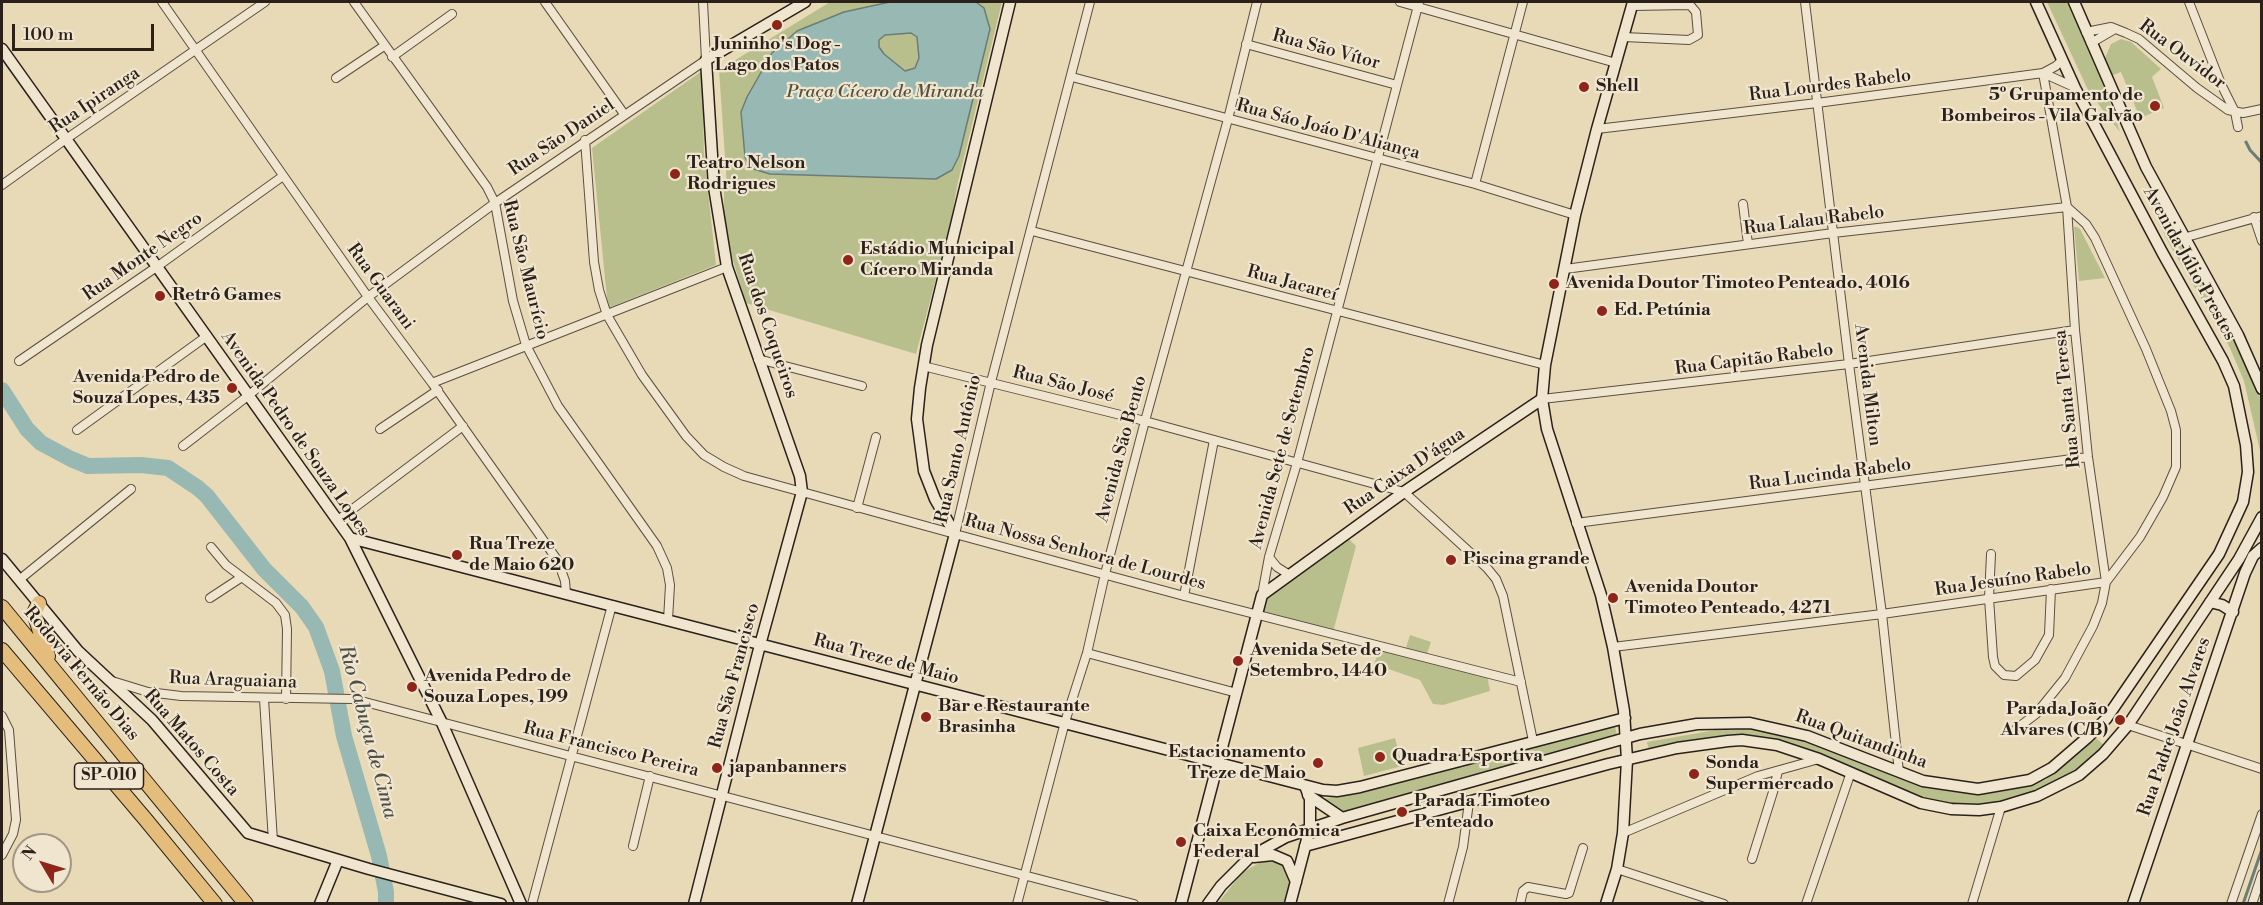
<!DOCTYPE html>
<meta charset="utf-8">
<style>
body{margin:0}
#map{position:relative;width:2263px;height:905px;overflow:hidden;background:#e8d9b7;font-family:"Libre Bodoni",serif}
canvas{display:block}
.frame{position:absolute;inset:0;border:3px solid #2b211a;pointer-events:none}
.north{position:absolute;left:12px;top:833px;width:60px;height:60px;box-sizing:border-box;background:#f0e6d0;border:2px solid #a19787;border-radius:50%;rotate:308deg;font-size:16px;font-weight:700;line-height:24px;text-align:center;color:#2b211a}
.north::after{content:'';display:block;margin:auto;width:21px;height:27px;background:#8f2418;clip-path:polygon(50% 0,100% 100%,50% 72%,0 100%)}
.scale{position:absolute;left:12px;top:24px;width:142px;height:27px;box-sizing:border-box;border:3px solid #2b211a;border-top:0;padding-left:8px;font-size:18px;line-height:21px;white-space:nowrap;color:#2b211a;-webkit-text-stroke:4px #f0e6d0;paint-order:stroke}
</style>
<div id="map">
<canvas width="2263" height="905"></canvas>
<div class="frame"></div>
<div class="north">N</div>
<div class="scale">100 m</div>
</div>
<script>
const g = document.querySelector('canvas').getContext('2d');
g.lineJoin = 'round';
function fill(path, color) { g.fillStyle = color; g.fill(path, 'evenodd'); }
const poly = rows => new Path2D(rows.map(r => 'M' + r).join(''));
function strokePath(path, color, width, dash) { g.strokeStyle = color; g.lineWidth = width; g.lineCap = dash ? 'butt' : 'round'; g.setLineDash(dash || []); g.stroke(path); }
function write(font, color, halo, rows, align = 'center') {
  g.font = font + ' "Libre Bodoni",serif'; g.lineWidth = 4.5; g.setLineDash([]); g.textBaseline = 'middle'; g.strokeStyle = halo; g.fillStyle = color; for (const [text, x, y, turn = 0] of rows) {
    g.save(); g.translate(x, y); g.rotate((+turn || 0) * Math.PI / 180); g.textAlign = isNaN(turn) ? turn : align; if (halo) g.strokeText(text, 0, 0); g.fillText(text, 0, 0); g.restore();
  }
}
fill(poly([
 [830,2,1002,2,957,186,951,222,916,354,746,303,731,254,724,216,724,192,727,186,719,70],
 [2047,2,2069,2,2103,83,2120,132,2089,92],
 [2121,39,2131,42,2161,69,2152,77,2164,108,2140,118,2121,72,2111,76,2105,58,2111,44],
 [702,71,704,155,716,265,608,308,592,148],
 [2161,219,2177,238,2217,307,2254,379,2261,400,2261,455,2244,381,2230,348,2170,245,2157,220],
 [2077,227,2080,229,2105,278,2079,281,2074,227],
 [1346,536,1356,546,1333,632,1263,614,1267,594],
 [1410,635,1431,642,1427,654,1406,648],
 [1380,648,1487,675,1490,691,1443,705,1433,704,1420,680,1374,664],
 [1614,722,1618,740,1343,817,1320,800],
 [1733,727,1774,731,1818,744,1926,788,1962,793,2003,791,2045,780,2096,738,2105,746,2078,770,2050,788,2008,802,1963,806,1924,799,1772,741,1649,751,1647,742],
 [1395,738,1402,766,1364,776,1358,748],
 [1280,861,1290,881,1287,903,1217,904,1243,872,1261,862]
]), '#b8bf8d');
const water = poly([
 [890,2,976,2,984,8,990,29,959,156,952,170,936,179,770,174,750,168,745,157,741,112,747,97,772,53,797,31,844,12,890,2],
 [911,33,917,37,919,58,915,68,905,71,884,54,879,47,879,40,885,35,911,33]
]);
fill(water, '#98b9b3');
strokePath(water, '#6c7c76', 1.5);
strokePath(poly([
 [2246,142,2250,150,2262,163],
 [2243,904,2262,849]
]), '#6c7c76', 3);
strokePath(poly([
 [2,390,27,429,41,443,71,459,88,466,141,465,168,468,198,488,207,496,264,569,302,607,316,627,332,671,344,736,379,856,386,892,386,904]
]), '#98b9b3', 16);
const street = poly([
 [162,2,368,297,432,383,558,561,565,581,566,593],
 [354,2,487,187,495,203,513,301,526,345,558,406,657,546,667,568,670,585,668,620],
 [545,2,624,114],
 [1400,2,1616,63],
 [1805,2,1849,364,1882,614,1899,772],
 [2189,2,2221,84,2235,112,2238,127],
 [2086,32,2111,27,2126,33,2139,39,2197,88,2228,110,2243,113,2262,109],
 [1624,37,1689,40,1698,35,1696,12,1690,5,1632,6],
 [2091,43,2115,29],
 [1246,44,1397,85],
 [392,57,452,14],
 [2043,73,2074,87],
 [1072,77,1475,184,1575,215],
 [336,78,384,46],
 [1597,129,1817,103,2043,73,2056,66,2061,61],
 [585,140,594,262,599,290,607,315,642,375,686,436,704,455,724,467,744,476,955,534,1184,596,1521,682],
 [1475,184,1523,2],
 [2,185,66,139,265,2],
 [1743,204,1748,244],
 [2254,217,2262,241],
 [1032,231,1545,365],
 [2183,238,2262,216],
 [1565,269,1833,233,2067,207,2086,224,2095,238,2146,349,2171,411,2176,430,2176,467,2163,497,2140,537,2106,582,1882,614,1613,647],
 [758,359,862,386],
 [19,361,158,266,283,176],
 [923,366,1145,421,1404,492,1487,568,1496,579,1503,596,1533,741],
 [432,383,727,267],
 [1542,399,1849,364,2075,330],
 [380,429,438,390],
 [77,430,207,336],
 [183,446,249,395,368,297,495,203,706,60,703,2],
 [857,508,876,437],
 [338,520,463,426],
 [1576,523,2088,457],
 [955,534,991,382,1090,2],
 [211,547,226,565,276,603,285,615,287,629,286,699],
 [1991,554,1989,598,1993,657,1995,666,2004,675,2016,676,2035,660,2049,635,2051,589],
 [1269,557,1277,567,1288,574],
 [19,580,131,489],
 [1262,595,1269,557,1297,463,1419,2],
 [1184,596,1214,440],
 [210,598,242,577],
 [1087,653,1237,693],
 [112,681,148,692,181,696,352,699,365,702,1134,904],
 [264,699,273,841],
 [2,716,9,730,16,820,13,834,2,855],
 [2128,725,2262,769],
 [2016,729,2036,714,2065,678,2093,626,2102,603,2106,582,2088,457,2075,330,2067,207,2043,73],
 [1623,833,1758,776,1819,759],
 [633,846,650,776],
 [1752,859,1773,792,1778,771],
 [1617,869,1724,904],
 [532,904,612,605],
 [1017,904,1065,722,1087,653,1105,574,1145,421,1228,119,1257,2],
 [1448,904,1463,847,1469,802],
 [1520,904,1523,891,1528,887,1566,894,1569,893,1583,848],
 [1806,904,1851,772],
 [1972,904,2001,807],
 [2231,904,2262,814],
 [2252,904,2262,874]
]);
const secondary = poly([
 [2074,2,2146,167,2238,335,2262,389],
 [2,49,350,538,442,723,521,904],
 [350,538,1323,790,1337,791,1360,787,1625,718],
 [2,559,78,651,152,720,248,833,369,869,501,904],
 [2210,602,2222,605,2233,612],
 [1308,795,1342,818],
 [1305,846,1608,764,1677,748,1728,741,1742,740,1777,745,1819,759,1921,803,1951,809,1979,810,2001,807,2037,796,2079,775,2103,754,2128,725,2239,559,2262,517],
 [1254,857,1273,855,1287,861,1296,882],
 [320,904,338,860],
 [694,904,760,645,802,492,800,476,727,267,714,187,706,60,805,2],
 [857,904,955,534,935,499,924,471,917,419,920,388,927,345,1010,2],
 [1181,904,1262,595,1404,492,1542,399],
 [1208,904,1221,886,1250,857,1286,837,1342,818,1640,734,1697,724,1750,723,1807,736,1923,781,1978,789,2030,780,2052,768,2088,737,2106,719,2219,554,2243,502,2248,472,2246,445,2234,386,2223,361,2162,252,2075,88,2036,2],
 [1290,904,1310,828,1310,799,1305,786],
 [1606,904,1617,869,1623,833,1627,760,1624,711,1613,647,1601,595,1547,429,1542,399,1545,365,1575,215,1597,129,1633,2],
 [2133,904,2245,573,2253,556,2262,548]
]);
const highway = poly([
 [39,603,34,613,48,656],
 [2,607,246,904],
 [2,650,146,820,215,904]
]);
strokePath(street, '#5a4f41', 10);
strokePath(secondary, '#2b211a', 13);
strokePath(highway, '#2b211a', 16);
strokePath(street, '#f0e6d0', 8);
strokePath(secondary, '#f0e6d0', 10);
strokePath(highway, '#e4bc7c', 14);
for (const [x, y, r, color] of [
 [777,25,6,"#8f2418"],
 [1584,87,6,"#8f2418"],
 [2155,106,6,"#8f2418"],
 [675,174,6,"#8f2418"],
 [848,260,6,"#8f2418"],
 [1554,284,6,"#8f2418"],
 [160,296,6,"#8f2418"],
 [1602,311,6,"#8f2418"],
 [232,388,6,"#8f2418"],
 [457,555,6,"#8f2418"],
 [1451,560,6,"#8f2418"],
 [1613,598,6,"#8f2418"],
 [1238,661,6,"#8f2418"],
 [412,687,6,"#8f2418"],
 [926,717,6,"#8f2418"],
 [2120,720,6,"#8f2418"],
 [1380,757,6,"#8f2418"],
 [1318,763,6,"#8f2418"],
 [717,768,6,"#8f2418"],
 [1694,774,6,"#8f2418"],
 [1402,812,6,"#8f2418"],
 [1181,842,6,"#8f2418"]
]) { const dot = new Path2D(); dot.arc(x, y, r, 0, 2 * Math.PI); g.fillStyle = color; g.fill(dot); strokePath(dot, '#f0e6d0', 2); }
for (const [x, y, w] of [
 [109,776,69]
]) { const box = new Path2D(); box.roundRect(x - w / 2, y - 13, w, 26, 4.5); g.fillStyle = '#f0e6d0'; g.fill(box); strokePath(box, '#2b211a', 1.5); }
write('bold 16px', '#2b211a', null, [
 ["SP-010",109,776]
]);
write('bold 18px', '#2b211a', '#f0e6d0', [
 ["Juninho's Dog -",777,45,"center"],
 ["Lago dos Patos",777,66,"center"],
 ["Shell",1596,87],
 ["5º Grupamento de",2143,96,"right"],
 ["Bombeiros - Vila Galvão",2143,117,"right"],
 ["Teatro Nelson",687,164],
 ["Rodrigues",687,185],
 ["Estádio Municipal",860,250],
 ["Cícero Miranda",860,271],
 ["Avenida Doutor Timoteo Penteado, 4016",1566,284],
 ["Retrô Games",172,296],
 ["Ed. Petúnia",1614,311],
 ["Avenida Pedro de",220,378,"right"],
 ["Souza Lopes, 435",220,399,"right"],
 ["Rua Treze",469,545],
 ["de Maio 620",469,566],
 ["Piscina grande",1463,560],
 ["Avenida Doutor",1625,588],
 ["Timoteo Penteado, 4271",1625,609],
 ["Avenida Sete de",1250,651],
 ["Setembro, 1440",1250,672],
 ["Avenida Pedro de",424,677],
 ["Souza Lopes, 199",424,698],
 ["Bar e Restaurante",938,707],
 ["Brasinha",938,728],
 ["Parada João",2108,710,"right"],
 ["Alvares (C/B)",2108,731,"right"],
 ["Estacionamento",1306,753,"right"],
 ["Treze de Maio",1306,774,"right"],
 ["Quadra Esportiva",1392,757],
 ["Sonda",1706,764],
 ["Supermercado",1706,785],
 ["japanbanners",729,768],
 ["Parada Timoteo",1414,802],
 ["Penteado",1414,823],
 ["Caixa Econômica",1193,832],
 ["Federal",1193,853]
], 'left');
write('18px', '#2b211a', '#f0e6d0', [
 ["Rua São Vítor",1326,50,15],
 ["Rua Ouvidor",2182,55,37],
 ["Rua Lourdes Rabelo",1830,86,-7],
 ["Rua Ipiranga",95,101,-34],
 ["Rua Sáo Joáo D'Aliança",1328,130,15],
 ["Rua São Daniel",562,138,-34],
 ["Rua Lalau Rabelo",1814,221,-7],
 ["Rua Monte Negro",143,257,-35],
 ["Avenida Júlio Prestes",2189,264,61],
 ["Rua São Maurício",525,270,76],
 ["Rua Jacareí",1292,284,15],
 ["Rua Guarani",380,287,54],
 ["Rua dos Coqueiros",767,326,71],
 ["Rua Capitão Rabelo",1754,360,-7],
 ["Rua São José",1063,385,14],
 ["Avenida Milton",1867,385,83],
 ["Rua Santa Teresa",2068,399,-96],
 ["Avenida Pedro de Souza Lopes",295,434,55],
 ["Avenida Sete de Setembro",1283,448,-75],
 ["Rua Santo Antônio",959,449,-77],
 ["Avenida São Bento",1122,449,-75],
 ["Rua Caixa D'água",1405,472,-34],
 ["Rua Lucinda Rabelo",1830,475,-7],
 ["Rua Nossa Senhora de Lourdes",1085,553,15],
 ["Rua Jesuíno Rabelo",2013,580,-8],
 ["Rua Treze de Maio",886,660,15],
 ["Rodovia Fernão Dias",81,674,50],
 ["Rua São Francisco",735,676,-75],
 ["Rua Araguaiana",233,681,2],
 ["Rua Padre João Alvares",2175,727,-71],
 ["Rua Quitandinha",1861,740,20],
 ["Rua Matos Costa",191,743,49],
 ["Rua Francisco Pereira",611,750,14]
]);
write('italic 18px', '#55503c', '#f0e6d0', [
 ["Praça Cícero de Miranda",885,93]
]);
write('italic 20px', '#4c4f48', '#f0e6d0', [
 ["Rio Cabuçu de Cima",367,732,75]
]);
</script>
